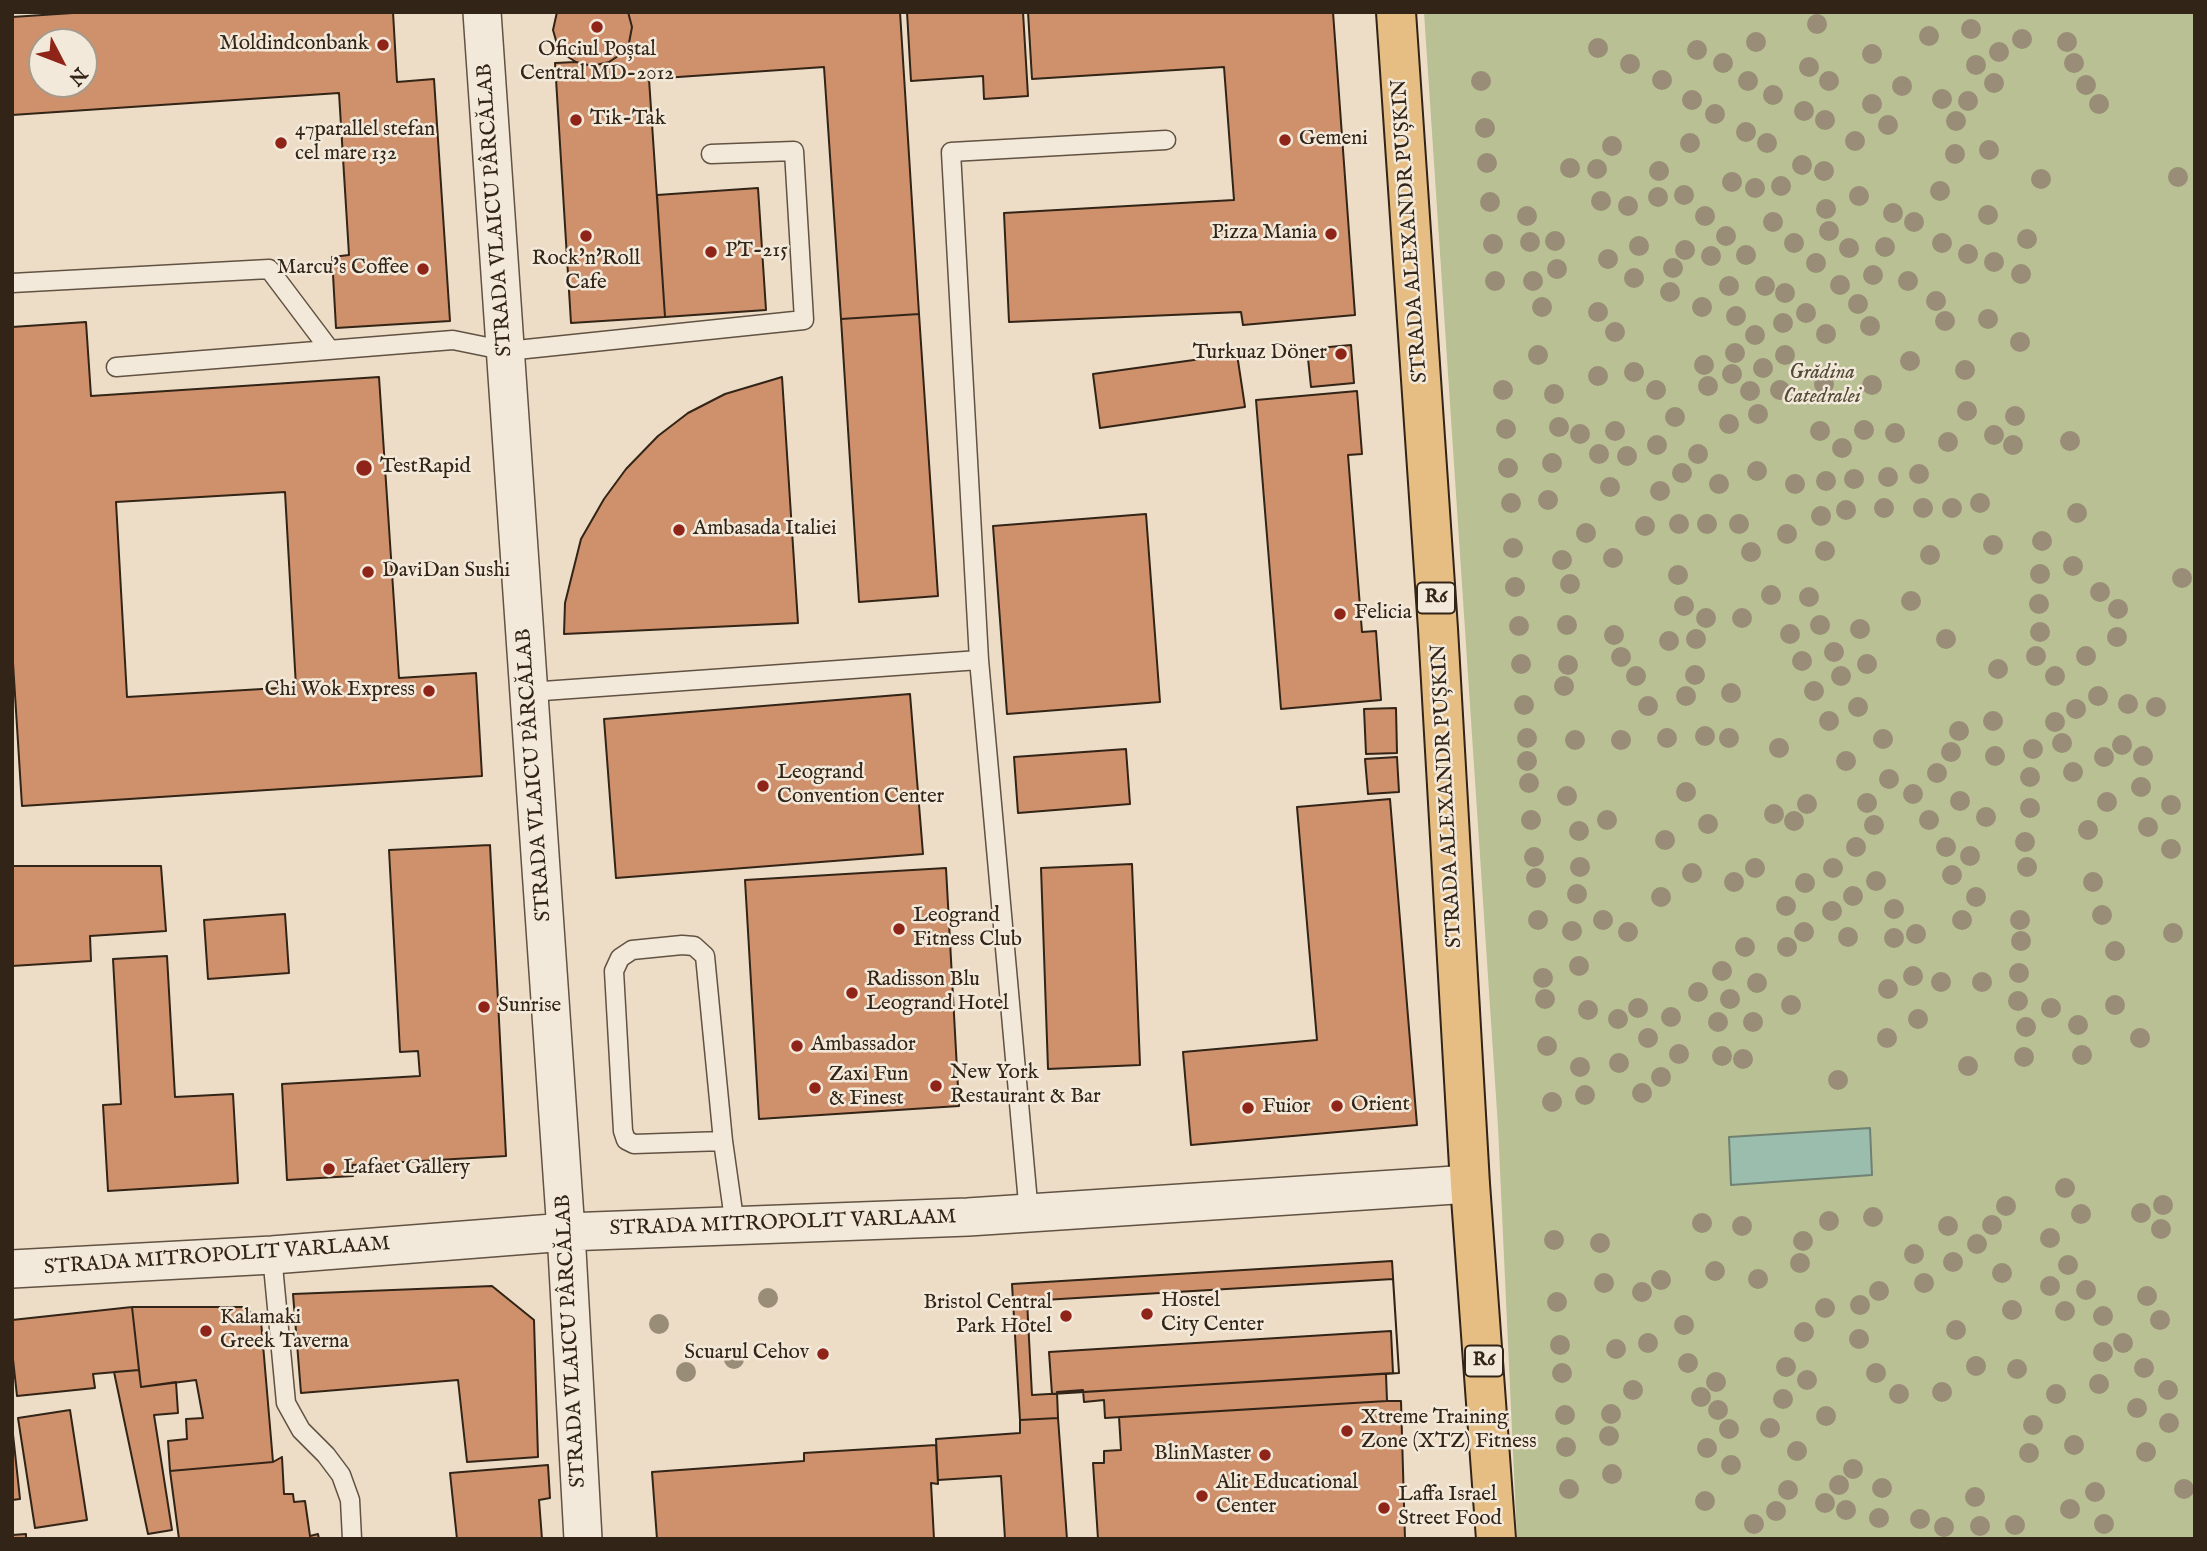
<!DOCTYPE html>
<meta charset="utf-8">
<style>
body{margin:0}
#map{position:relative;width:2207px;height:1551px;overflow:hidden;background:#edddc6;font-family:"IM FELL English",serif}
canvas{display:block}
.frame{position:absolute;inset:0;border:14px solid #322416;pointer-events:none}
.north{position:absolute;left:28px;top:28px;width:70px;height:70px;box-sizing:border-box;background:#f3e9da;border:2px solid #a69a8c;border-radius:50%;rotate:132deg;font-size:19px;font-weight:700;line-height:28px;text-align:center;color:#322416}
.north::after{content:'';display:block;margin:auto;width:24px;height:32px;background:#8f2418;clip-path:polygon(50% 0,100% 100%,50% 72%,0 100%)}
</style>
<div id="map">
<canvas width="2207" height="1551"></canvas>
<div class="frame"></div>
<div class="north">N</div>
</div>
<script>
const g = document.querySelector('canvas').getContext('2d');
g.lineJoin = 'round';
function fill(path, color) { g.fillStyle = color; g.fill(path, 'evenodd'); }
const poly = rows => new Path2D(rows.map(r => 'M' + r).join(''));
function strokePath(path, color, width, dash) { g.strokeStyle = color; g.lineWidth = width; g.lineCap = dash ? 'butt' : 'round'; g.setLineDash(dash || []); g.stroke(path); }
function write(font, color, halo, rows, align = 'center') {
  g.font = font + ' "IM FELL English",serif'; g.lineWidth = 5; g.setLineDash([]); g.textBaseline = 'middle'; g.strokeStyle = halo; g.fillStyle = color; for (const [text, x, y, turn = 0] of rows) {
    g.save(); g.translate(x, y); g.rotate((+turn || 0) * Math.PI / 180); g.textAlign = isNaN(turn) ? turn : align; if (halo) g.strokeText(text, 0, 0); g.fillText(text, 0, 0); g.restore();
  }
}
fill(poly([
 [1424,12,2195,12,2195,1539,1517,1539,1498,1127]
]), '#b9c094');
const water = poly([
 [1870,1128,1872,1175,1731,1185,1729,1137,1870,1128]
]);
fill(water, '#9abdae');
strokePath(water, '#708071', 2);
const building = poly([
 [88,12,393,12,397,82,434,79,450,321,336,328,332,257,349,255,339,93,12,115,12,17,88,12],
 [42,42,84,42,84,84,42,84,42,42],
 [557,12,628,12,632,27,629,43,621,54,609,62,592,66,576,62,565,55,557,44,553,30,557,12],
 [628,12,900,12,919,314,841,319,824,67,649,79,665,317,571,323,555,63,576,62,592,66,609,62,621,54,629,43,632,27,628,12],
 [907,12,1023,12,1028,96,984,99,983,76,911,81,907,12],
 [1028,12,1333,12,1355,315,1243,325,1241,312,1009,322,1004,213,1234,200,1224,67,1032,79,1028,12],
 [758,188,766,310,665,317,657,195,758,188],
 [919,314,938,596,859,602,841,319,919,314],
 [86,322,91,396,379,377,399,678,476,673,482,776,22,806,12,647,12,327,86,322],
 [285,492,296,687,127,697,116,502,285,492],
 [1351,345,1354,383,1311,387,1307,349,1351,345],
 [1237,354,1245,407,1100,428,1093,374,1237,354],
 [782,377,798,623,564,634,565,603,581,539,604,499,626,469,658,436,688,413,725,394,782,377],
 [1357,391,1362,454,1348,455,1362,632,1376,631,1381,700,1281,709,1256,400,1357,391],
 [1146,514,1160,702,1007,714,993,526,1146,514],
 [910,694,923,854,616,878,604,719,910,694],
 [1396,708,1397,753,1366,754,1364,709,1396,708],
 [1126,749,1130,804,1018,813,1014,757,1126,749],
 [1397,757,1399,792,1368,794,1365,759,1397,757],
 [1390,799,1417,1125,1191,1145,1183,1052,1317,1040,1297,807,1390,799],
 [490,845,506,1156,352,1165,353,1176,287,1180,282,1084,420,1076,418,1051,400,1052,389,850,490,845],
 [1132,864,1140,1065,1048,1069,1041,868,1132,864],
 [12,866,161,866,166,931,90,936,91,961,12,966,12,866],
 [946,868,959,1106,759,1119,745,880,946,868],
 [285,914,289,973,208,979,204,920,285,914],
 [167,956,175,1097,233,1094,238,1183,108,1191,103,1105,121,1104,113,959,167,956],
 [1392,1261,1399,1373,1386,1374,1387,1401,1105,1418,1104,1400,1084,1402,1083,1390,1057,1392,1058,1418,1020,1420,1012,1284,1392,1261],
 [1393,1279,1399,1373,1032,1395,1027,1301,1393,1279],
 [492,1286,534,1320,538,1457,467,1462,458,1380,301,1393,293,1294,492,1286],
 [132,1307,139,1370,93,1374,95,1388,17,1396,12,1350,12,1320,132,1307],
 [132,1307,244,1307,261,1321,273,1462,170,1471,168,1441,187,1439,186,1419,203,1418,196,1380,141,1387,132,1307],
 [1391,1331,1393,1373,1052,1394,1049,1352,1391,1331],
 [139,1370,141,1387,176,1382,178,1413,154,1415,172,1530,148,1534,114,1372,139,1370],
 [1387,1401,1401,1401,1405,1539,1098,1539,1093,1463,1104,1463,1104,1451,1121,1450,1119,1417,1387,1401],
 [70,1410,87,1520,35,1528,18,1418,70,1410],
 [1058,1418,1067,1539,1005,1539,1001,1476,938,1480,936,1439,1020,1433,1020,1420,1058,1418],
 [12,1425,20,1499,12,1500,12,1425],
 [936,1445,938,1484,931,1483,934,1539,657,1539,652,1472,804,1461,804,1453,936,1445],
 [282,1457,284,1494,293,1494,294,1502,305,1501,310,1536,318,1534,319,1539,179,1539,170,1471,273,1462,282,1457],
 [548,1465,550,1498,539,1500,542,1539,457,1539,450,1473,548,1465],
 [26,1534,26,1539,12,1539,12,1535,26,1534]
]);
fill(building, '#cf906c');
strokePath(building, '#322416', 2);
const service = poly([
 [12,283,269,269,330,350],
 [116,367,453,340,507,351,804,320,794,151,711,154],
 [979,660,951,152,1166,140],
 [529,692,979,660,1029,1214],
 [723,1141,634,1144,626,1140,623,1131,614,971,620,958,632,950,682,945,694,946,705,956,723,1141,735,1226],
 [272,1255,286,1403,301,1430,326,1455,341,1475,350,1500,352,1539]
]);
const minor = poly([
 [482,12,566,1232,583,1539],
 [12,1269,272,1255,566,1232,968,1217,1470,1184]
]);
const primary = poly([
 [1396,12,1438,629,1470,1184,1496,1539]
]);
strokePath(service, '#615242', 21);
strokePath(minor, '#615242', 40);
strokePath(primary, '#322416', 42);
strokePath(service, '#f3e9da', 18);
strokePath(minor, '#f3e9da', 37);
strokePath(primary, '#e6be83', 38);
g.fillStyle = '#998d77';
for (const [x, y] of [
 [1817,24],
 [1971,29],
 [1929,36],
 [2022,39],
 [1756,42],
 [2067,42],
 [1598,48],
 [1697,50],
 [1999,52],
 [1872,54],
 [1723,63],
 [2074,63],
 [1630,64],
 [1976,65],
 [1809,67],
 [1662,80],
 [1481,81],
 [1748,81],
 [1829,81],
 [1994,83],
 [2086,85],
 [1902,86],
 [1773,95],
 [1942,99],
 [1692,100],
 [1968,101],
 [1872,104],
 [2099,104],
 [1804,111],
 [1715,114],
 [1825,120],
 [1956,121],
 [1888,125],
 [1485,128],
 [1746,132],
 [1855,141],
 [1690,143],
 [1767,143],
 [1612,146],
 [1989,150],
 [1955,154],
 [1487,163],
 [1802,165],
 [1570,168],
 [1597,169],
 [1659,171],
 [1824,171],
 [2178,177],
 [2041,179],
 [1732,182],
 [1781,186],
 [1755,188],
 [1940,191],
 [1684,195],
 [1859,196],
 [1658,197],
 [1601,201],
 [1490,202],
 [1628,206],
 [1826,209],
 [1893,213],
 [1988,215],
 [1527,216],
 [1705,216],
 [1773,222],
 [1914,222],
 [1829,231],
 [1726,236],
 [2027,239],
 [1555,241],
 [1530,242],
 [1794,243],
 [1942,243],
 [1493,244],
 [1639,246],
 [1885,247],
 [1849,248],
 [1685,250],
 [1968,254],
 [1746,255],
 [1711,256],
 [1608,259],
 [1994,262],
 [1816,263],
 [1673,268],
 [1557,269],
 [2021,274],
 [1873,275],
 [1634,278],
 [1495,281],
 [1533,281],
 [1908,281],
 [1840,285],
 [1729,286],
 [1765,286],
 [1670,292],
 [1785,293],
 [1936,301],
 [1858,304],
 [1542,307],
 [1702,307],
 [1598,312],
 [1806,313],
 [1736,316],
 [1988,319],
 [1945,321],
 [1783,323],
 [1870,326],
 [1615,332],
 [1826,334],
 [1755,335],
 [2020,342],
 [1735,353],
 [1538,355],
 [1785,355],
 [1910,361],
 [1704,365],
 [1763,368],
 [1965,370],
 [1634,372],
 [1732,374],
 [1598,376],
 [1824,384],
 [1872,385],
 [1708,386],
 [1503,390],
 [1656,390],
 [1780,390],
 [1750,391],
 [1554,394],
 [1967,411],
 [1758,414],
 [2015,416],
 [1675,417],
 [1729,424],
 [1559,427],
 [1506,429],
 [1864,430],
 [1615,431],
 [1820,431],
 [1895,433],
 [1580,434],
 [1994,435],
 [2070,441],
 [1948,442],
 [1657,445],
 [2013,445],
 [1842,448],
 [1599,454],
 [1698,454],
 [1627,456],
 [1552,463],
 [1508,468],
 [1757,471],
 [1682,473],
 [1919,474],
 [1888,477],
 [1854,479],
 [1826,481],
 [1719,484],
 [1795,484],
 [1610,487],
 [1660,491],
 [1548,500],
 [1511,503],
 [1980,503],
 [1884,508],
 [1923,508],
 [1952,508],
 [1846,510],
 [2077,513],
 [1821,516],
 [1679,524],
 [1707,524],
 [1739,524],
 [1645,526],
 [1586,533],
 [1787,534],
 [2042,541],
 [1993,545],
 [1513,548],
 [1825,551],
 [1751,552],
 [1930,555],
 [1613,558],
 [1562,560],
 [2073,566],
 [2040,574],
 [1678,575],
 [2182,578],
 [1570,584],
 [1515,587],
 [2100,592],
 [1771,595],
 [1809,597],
 [1911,601],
 [2039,604],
 [1684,606],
 [2118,609],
 [1706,618],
 [1742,618],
 [1567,625],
 [1820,625],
 [1519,626],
 [1860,629],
 [2040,632],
 [1790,634],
 [1614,635],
 [2117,637],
 [1696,639],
 [1946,639],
 [1669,641],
 [1834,652],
 [2036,656],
 [2086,656],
 [1621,657],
 [1802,661],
 [1521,664],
 [1867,664],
 [1568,665],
 [1998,669],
 [1695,675],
 [1636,676],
 [1841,676],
 [2055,676],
 [1564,686],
 [1814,691],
 [1731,693],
 [1686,696],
 [2098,696],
 [2128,704],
 [1524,705],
 [1648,706],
 [1858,707],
 [2156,707],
 [2076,709],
 [1829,721],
 [1993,721],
 [2055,722],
 [1959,731],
 [1705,736],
 [1527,738],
 [1667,738],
 [1729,738],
 [1883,739],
 [1575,740],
 [1621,740],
 [2062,743],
 [2122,745],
 [1779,748],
 [2033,749],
 [1951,752],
 [1995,756],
 [2143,756],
 [2104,757],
 [1527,761],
 [1846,761],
 [2073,772],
 [1937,773],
 [2030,777],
 [1889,779],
 [1529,783],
 [2141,787],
 [1686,792],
 [1913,794],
 [1567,796],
 [1960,801],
 [2107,802],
 [1867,803],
 [1807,804],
 [2171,805],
 [2030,808],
 [1774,814],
 [1986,817],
 [1531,820],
 [1607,820],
 [1929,820],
 [1794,821],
 [1708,824],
 [1874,825],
 [2148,827],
 [2088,830],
 [1579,831],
 [1665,840],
 [2025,842],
 [1856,847],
 [1946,847],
 [2171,849],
 [1970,856],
 [1534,857],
 [1580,867],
 [2027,867],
 [1755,868],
 [1833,868],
 [1692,873],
 [1952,875],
 [1536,878],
 [1876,881],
 [1734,882],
 [2093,882],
 [1805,883],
 [1577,894],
 [1853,896],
 [1661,897],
 [1976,897],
 [1786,906],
 [1894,909],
 [1832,911],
 [2102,915],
 [1538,920],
 [1603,920],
 [1962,920],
 [2020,920],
 [1572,931],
 [1628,932],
 [1804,932],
 [2173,933],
 [1916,934],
 [1848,937],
 [1894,938],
 [2021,941],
 [1745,947],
 [1787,947],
 [2115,951],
 [1579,966],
 [1722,971],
 [2019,973],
 [1913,976],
 [1543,978],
 [1941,982],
 [1982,982],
 [1757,983],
 [1888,989],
 [1698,992],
 [1545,999],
 [1730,999],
 [2018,1001],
 [1791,1005],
 [2115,1005],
 [1638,1008],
 [2051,1008],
 [1588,1010],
 [1671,1017],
 [1618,1019],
 [1918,1019],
 [1718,1022],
 [1753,1022],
 [2078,1025],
 [2026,1027],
 [1648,1038],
 [1887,1038],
 [2140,1038],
 [1547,1046],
 [1679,1054],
 [2082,1055],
 [1722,1056],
 [2024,1057],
 [1743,1059],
 [1619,1063],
 [1968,1066],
 [1580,1067],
 [1661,1077],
 [1838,1080],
 [1642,1093],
 [1585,1095],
 [1552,1102],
 [2065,1188],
 [2163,1205],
 [2006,1206],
 [2141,1213],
 [2081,1214],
 [1873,1217],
 [1829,1221],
 [1702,1223],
 [1992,1225],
 [1742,1226],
 [1948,1226],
 [2161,1229],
 [2050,1238],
 [1554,1240],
 [1803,1241],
 [1600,1243],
 [1977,1244],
 [1914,1254],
 [1953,1262],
 [1800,1263],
 [2068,1265],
 [1715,1271],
 [2002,1273],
 [1758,1279],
 [1661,1280],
 [1604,1283],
 [1924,1283],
 [2050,1286],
 [2086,1290],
 [1879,1291],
 [1642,1292],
 [2147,1296],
 [768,1298],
 [1557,1302],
 [1860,1305],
 [1825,1308],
 [2012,1310],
 [2065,1311],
 [2103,1316],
 [2160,1320],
 [659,1324],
 [1684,1325],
 [1956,1330],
 [1804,1332],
 [1859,1339],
 [1648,1343],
 [2123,1343],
 [1560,1345],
 [1616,1349],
 [2103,1352],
 [734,1359],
 [1688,1363],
 [1976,1366],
 [1786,1367],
 [2144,1368],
 [2017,1369],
 [686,1372],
 [1562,1373],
 [1876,1373],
 [1807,1380],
 [1716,1382],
 [2099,1384],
 [1633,1390],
 [2168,1390],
 [1942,1392],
 [1899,1394],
 [2056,1394],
 [1701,1397],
 [1783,1399],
 [2137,1408],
 [1718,1410],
 [1611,1414],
 [1565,1415],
 [1826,1416],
 [2169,1423],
 [2033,1425],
 [1770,1428],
 [1729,1429],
 [1609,1436],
 [2074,1445],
 [1566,1447],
 [1707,1448],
 [1797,1451],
 [2146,1452],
 [2029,1453],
 [1731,1465],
 [1853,1469],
 [1612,1474],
 [1839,1485],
 [1882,1488],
 [1569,1489],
 [2184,1489],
 [1788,1490],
 [2095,1492],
 [1975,1497],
 [1705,1501],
 [1825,1503],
 [2070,1509],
 [1846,1510],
 [1776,1511],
 [1879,1518],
 [1920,1519],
 [1754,1524],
 [2104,1524],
 [2015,1525],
 [1980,1526],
 [1944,1527]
]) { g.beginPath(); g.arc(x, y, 10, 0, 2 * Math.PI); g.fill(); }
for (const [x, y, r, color] of [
 [597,27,7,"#8f2418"],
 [383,45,7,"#8f2418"],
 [576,120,7,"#8f2418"],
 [1285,140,7,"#8f2418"],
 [281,143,7,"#8f2418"],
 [1331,234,7,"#8f2418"],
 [586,236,7,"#8f2418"],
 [711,252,7,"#8f2418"],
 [423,269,7,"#8f2418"],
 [1341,354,7,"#8f2418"],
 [364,468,9,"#8f2418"],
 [679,530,7,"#8f2418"],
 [368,572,7,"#8f2418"],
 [1340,614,7,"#8f2418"],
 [429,691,7,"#8f2418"],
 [763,786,7,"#8f2418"],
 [899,929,7,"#8f2418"],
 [852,993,7,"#8f2418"],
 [484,1007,7,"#8f2418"],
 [797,1046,7,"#8f2418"],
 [936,1086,7,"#8f2418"],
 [815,1088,7,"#8f2418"],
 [1337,1106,7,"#8f2418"],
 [1248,1108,7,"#8f2418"],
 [329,1169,7,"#8f2418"],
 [1147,1314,7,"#8f2418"],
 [1066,1316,7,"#8f2418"],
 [206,1331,7,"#8f2418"],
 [823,1354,7,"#8f2418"],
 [1347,1431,7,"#8f2418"],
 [1265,1455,7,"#8f2418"],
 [1202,1496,7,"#8f2418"],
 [1384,1508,7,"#8f2418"]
]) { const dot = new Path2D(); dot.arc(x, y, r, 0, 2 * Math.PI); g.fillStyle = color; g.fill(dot); strokePath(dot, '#f3e9da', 2.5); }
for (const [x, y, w] of [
 [1436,598,38],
 [1484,1361,38]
]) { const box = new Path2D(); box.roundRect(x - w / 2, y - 15.5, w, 31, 5); g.fillStyle = '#f3e9da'; g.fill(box); strokePath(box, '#322416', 2); }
write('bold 19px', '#322416', null, [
 ["R6",1436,598],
 ["R6",1484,1361]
]);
write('21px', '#322416', '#f3e9da', [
 ["Moldindconbank",369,45,"right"],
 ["Oficiul Poștal",597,51,"center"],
 ["Central MD-2012",597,75,"center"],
 ["Tik-Tak",590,120],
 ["47parallel stefan",295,131],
 ["cel mare 132",295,155],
 ["Gemeni",1299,140],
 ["Pizza Mania",1317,234,"right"],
 ["PT-215",725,252],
 ["Rock'n'Roll",586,260,"center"],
 ["Cafe",586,284,"center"],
 ["Marcu's Coffee",409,269,"right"],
 ["Turkuaz Döner",1327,354,"right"],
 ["TestRapid",380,468],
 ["Ambasada Italiei",693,530],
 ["DaviDan Sushi",382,572],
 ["Felicia",1354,614],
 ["Chi Wok Express",415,691,"right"],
 ["Leogrand",777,774],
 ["Convention Center",777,798],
 ["Leogrand",913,917],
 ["Fitness Club",913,941],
 ["Radisson Blu",866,981],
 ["Leogrand Hotel",866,1005],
 ["Sunrise",498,1007],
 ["Ambassador",811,1046],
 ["New York",950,1074],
 ["Restaurant & Bar",950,1098],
 ["Zaxi Fun",829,1076],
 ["& Finest",829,1100],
 ["Orient",1351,1106],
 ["Fuior",1262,1108],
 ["Lafaet Gallery",343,1169],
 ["Hostel",1161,1302],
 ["City Center",1161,1326],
 ["Bristol Central",1052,1304,"right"],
 ["Park Hotel",1052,1328,"right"],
 ["Kalamaki",220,1319],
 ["Greek Taverna",220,1343],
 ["Scuarul Cehov",809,1354,"right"],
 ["Xtreme Training",1361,1419],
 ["Zone (XTZ) Fitness",1361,1443],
 ["BlinMaster",1251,1455,"right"],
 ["Alit Educational",1216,1484],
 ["Center",1216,1508],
 ["Laffa Israel",1398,1496],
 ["Street Food",1398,1520]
], 'left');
write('21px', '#322416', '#f3e9da', [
 ["STRADA VLAICU PÂRCĂLAB",496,210,-94],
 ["STRADA ALEXANDR PUȘKIN",1411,231,-94],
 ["STRADA VLAICU PÂRCĂLAB",535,775,-94],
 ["STRADA ALEXANDR PUȘKIN",1448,796,-93],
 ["STRADA MITROPOLIT VARLAAM",783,1224,-2],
 ["STRADA MITROPOLIT VARLAAM",217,1257,-4],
 ["STRADA VLAICU PÂRCĂLAB",572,1341,-93]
]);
write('italic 21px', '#544b36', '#f3e9da', [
 ["Grădina",1822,374],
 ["Catedralei",1822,398]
]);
</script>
